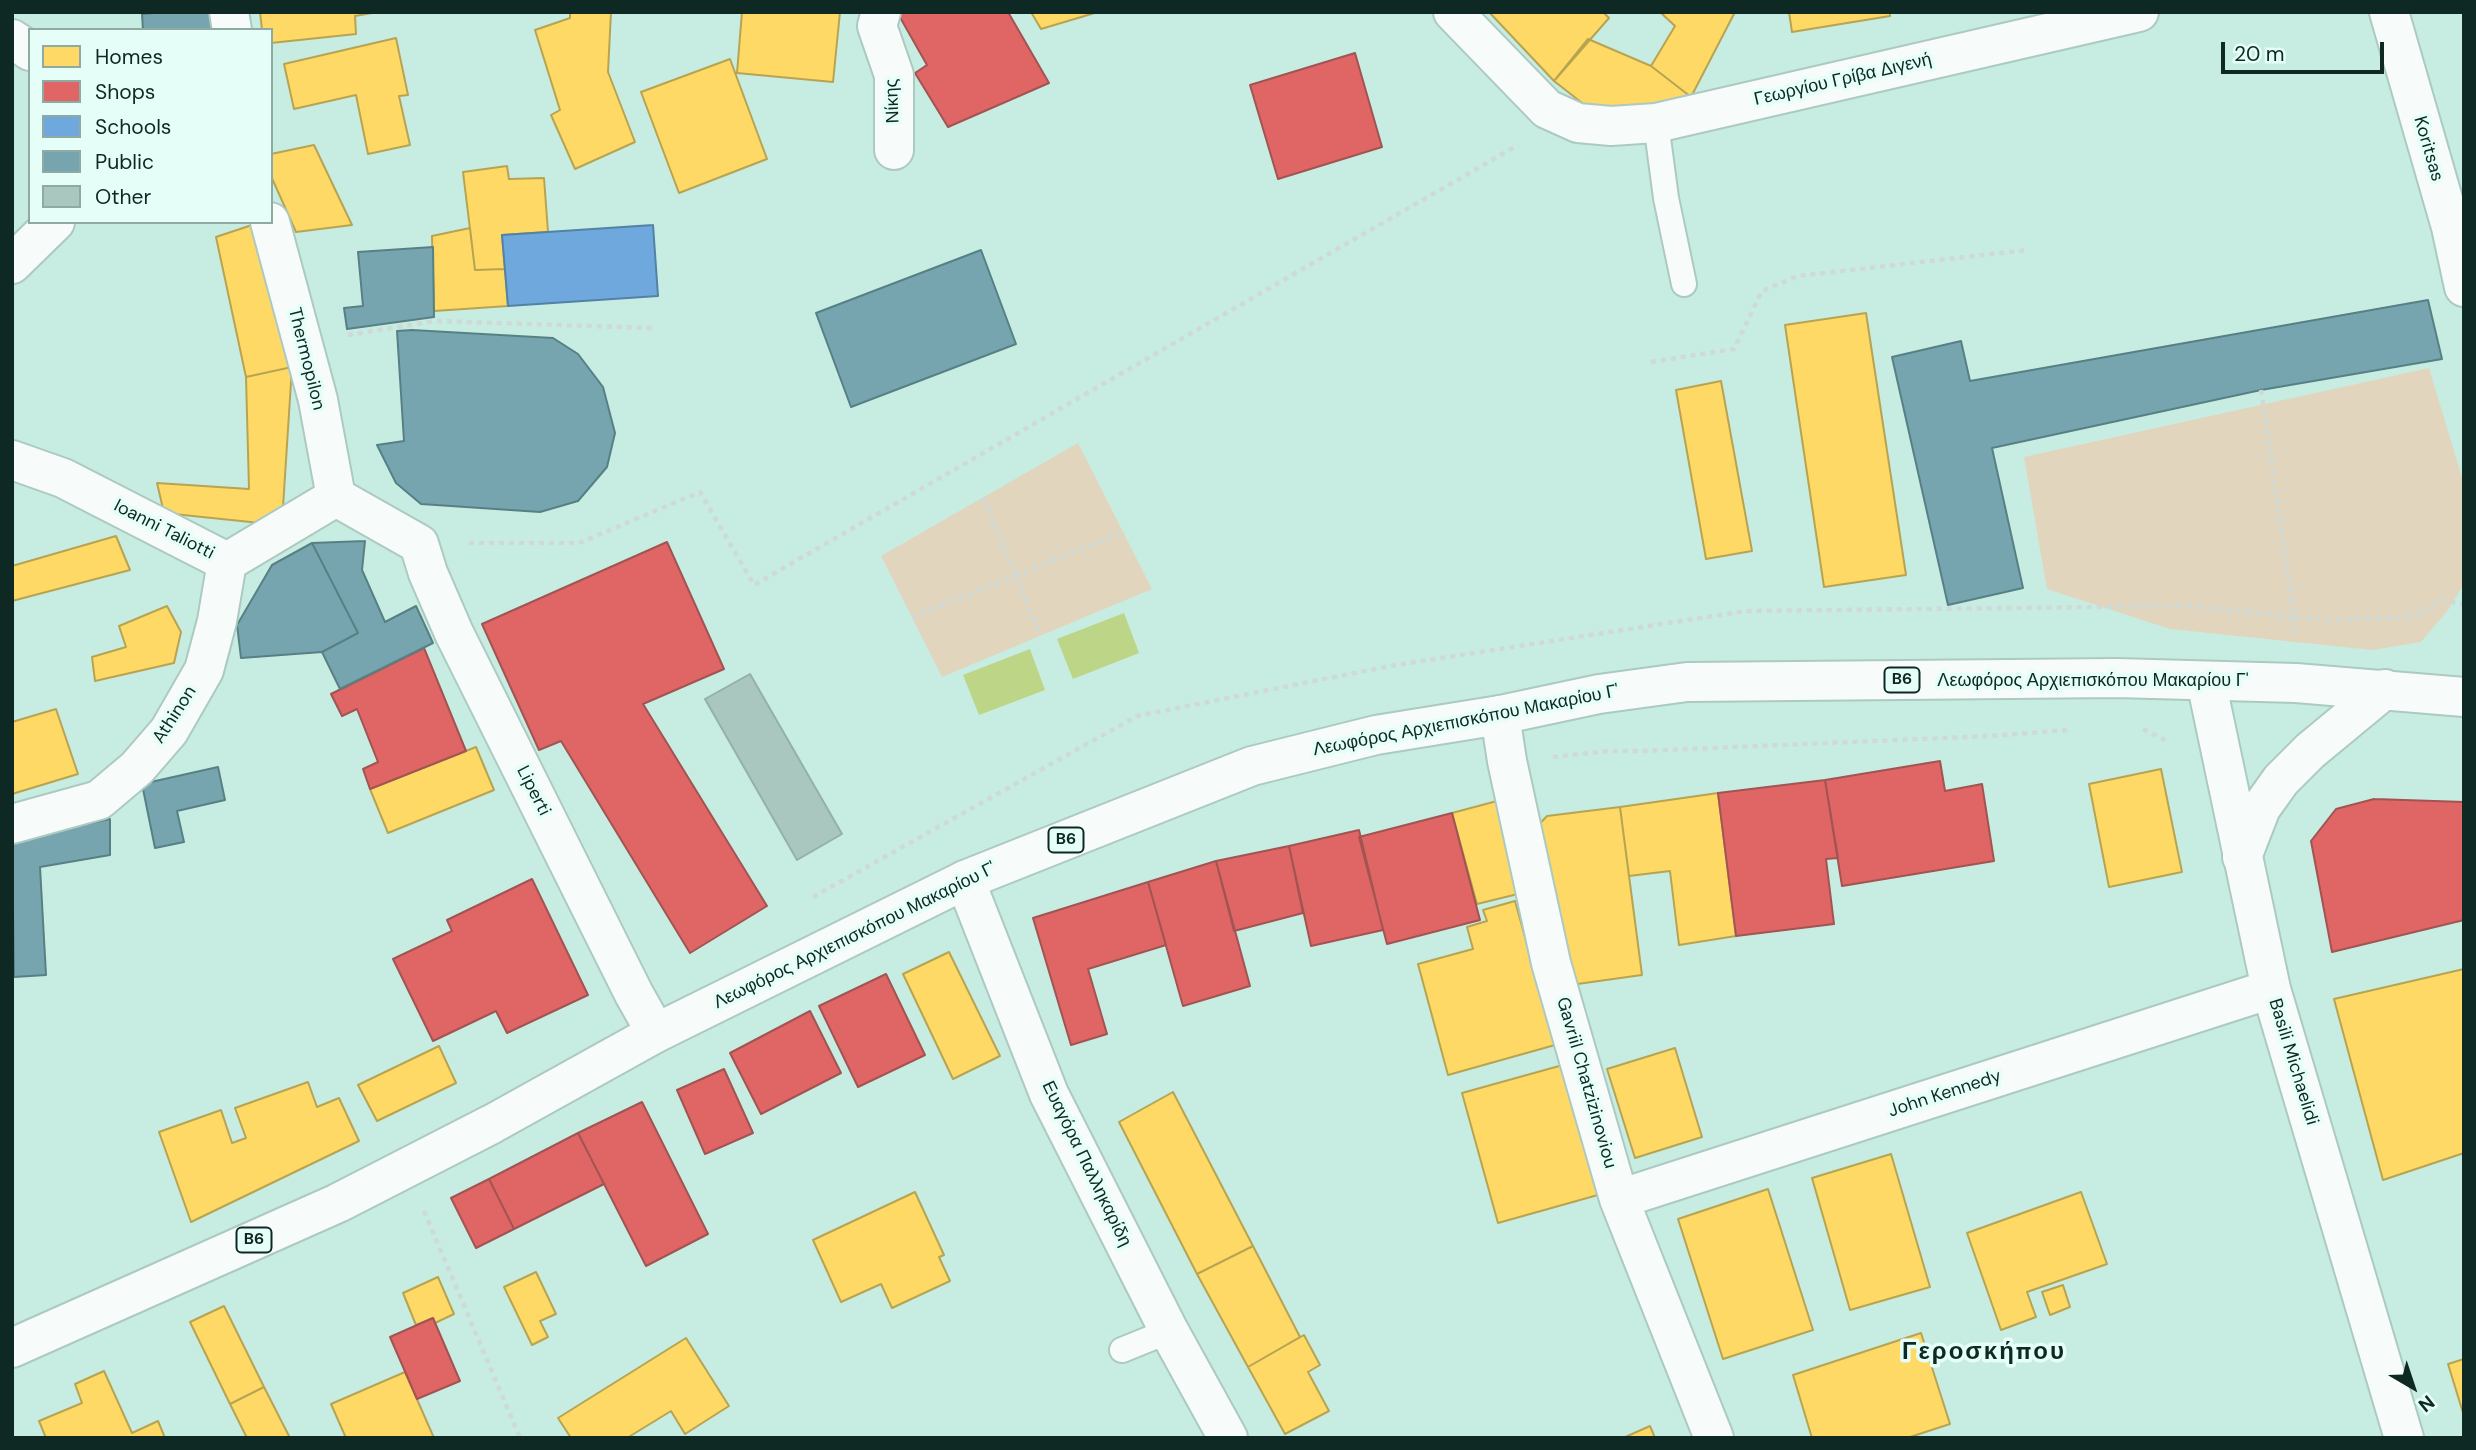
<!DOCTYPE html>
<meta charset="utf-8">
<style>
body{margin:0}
#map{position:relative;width:2476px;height:1450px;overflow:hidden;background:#c7ece2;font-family:"DM Sans",sans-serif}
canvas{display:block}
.frame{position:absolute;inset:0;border:14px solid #0e2924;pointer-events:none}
.legend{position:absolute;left:28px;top:28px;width:245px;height:196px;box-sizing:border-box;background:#e5fff8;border:2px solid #8fa9a3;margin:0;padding:9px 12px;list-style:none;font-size:21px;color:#0e2924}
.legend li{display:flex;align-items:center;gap:14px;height:35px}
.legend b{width:35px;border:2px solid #8fa9a3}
.north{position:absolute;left:2378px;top:1352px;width:70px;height:70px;-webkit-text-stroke:5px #e5fff8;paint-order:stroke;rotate:141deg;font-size:19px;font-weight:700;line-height:28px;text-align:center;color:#0e2924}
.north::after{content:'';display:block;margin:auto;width:24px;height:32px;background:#0e2924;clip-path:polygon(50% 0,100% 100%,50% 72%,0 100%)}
.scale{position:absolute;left:2221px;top:42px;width:163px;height:32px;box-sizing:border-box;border:4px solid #0e2924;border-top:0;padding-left:9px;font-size:21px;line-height:24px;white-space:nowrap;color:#0e2924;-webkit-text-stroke:5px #e5fff8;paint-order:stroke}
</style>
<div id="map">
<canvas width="2476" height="1450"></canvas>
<div class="frame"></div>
<ul class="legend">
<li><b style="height:19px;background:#ffd966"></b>Homes</li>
<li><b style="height:19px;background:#e06666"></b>Shops</li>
<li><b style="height:19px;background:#6fa8dc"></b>Schools</li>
<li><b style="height:19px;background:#76a5af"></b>Public</li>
<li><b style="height:19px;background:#a9c7bf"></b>Other</li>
</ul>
<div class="north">N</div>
<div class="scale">20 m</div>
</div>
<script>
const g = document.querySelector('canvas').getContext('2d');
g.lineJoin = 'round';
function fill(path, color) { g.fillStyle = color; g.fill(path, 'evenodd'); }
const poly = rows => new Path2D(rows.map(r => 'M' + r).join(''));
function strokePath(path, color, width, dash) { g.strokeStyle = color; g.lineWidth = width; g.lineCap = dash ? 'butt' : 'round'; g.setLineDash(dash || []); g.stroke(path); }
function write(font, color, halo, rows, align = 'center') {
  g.font = font + ' "DM Sans",sans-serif'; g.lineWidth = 7; g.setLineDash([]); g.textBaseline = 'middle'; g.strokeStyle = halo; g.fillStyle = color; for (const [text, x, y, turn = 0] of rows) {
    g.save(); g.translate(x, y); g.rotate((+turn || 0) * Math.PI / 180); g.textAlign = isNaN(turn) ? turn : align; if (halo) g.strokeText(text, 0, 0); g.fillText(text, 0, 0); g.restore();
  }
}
fill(poly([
 [2429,368,2464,484,2464,584,2448,610,2421,642,2373,650,2170,629,2047,589,2024,457],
 [1078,443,1152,589,942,677,881,556]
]), '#e1d6bd');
fill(poly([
 [1124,613,1139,653,1073,679,1057,639],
 [1030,649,1045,690,979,715,963,675]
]), '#bdd586');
const homes = poly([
 [260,12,372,12,372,13,355,16,356,34,271,43,271,30,262,30,260,12],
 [570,12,611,12,608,72,635,142,575,169,551,115,560,110,535,30,570,18,570,12],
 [742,12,840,12,833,82,737,73,742,12],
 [1031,12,1098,12,1041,29,1031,12],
 [1489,12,1603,12,1609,18,1554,81,1489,12],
 [1660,12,1735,12,1691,97,1651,66,1675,26,1660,12],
 [1789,12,1890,12,1890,16,1792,32,1789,12],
 [396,38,408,95,399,96,410,145,368,154,356,95,294,109,284,64,396,38],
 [1588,39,1651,66,1691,97,1604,120,1554,81,1588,39],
 [730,59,767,159,679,193,641,92,730,59],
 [314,145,352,225,296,232,271,176,271,154,314,145],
 [507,166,509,179,544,178,548,232,502,235,505,269,475,270,463,172,507,166],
 [258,223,292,367,246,377,216,237,258,223],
 [470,228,475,270,505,269,508,306,434,311,432,236,470,228],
 [1866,313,1906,575,1824,587,1785,325,1866,313],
 [292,367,283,507,260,523,164,513,157,483,249,489,246,377,292,367],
 [1721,381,1752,551,1706,559,1676,390,1721,381],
 [116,536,130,570,12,601,12,566,116,536],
 [167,606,181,632,174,663,95,681,92,657,126,647,119,626,167,606],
 [56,709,78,774,12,794,12,722,56,709],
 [476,747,494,790,388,833,370,789,476,747],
 [2161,769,2182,872,2109,887,2089,784,2161,769],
 [1718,793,1736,936,1679,945,1670,871,1629,876,1620,807,1718,793],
 [1497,801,1522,893,1477,904,1452,813,1497,801],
 [1620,807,1642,975,1570,985,1531,833,1547,816,1620,807],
 [1515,901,1555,1045,1448,1075,1418,964,1473,949,1467,927,1487,921,1483,910,1515,901],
 [949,952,1000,1056,953,1079,903,974,949,952],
 [2464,969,2464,1153,2383,1180,2334,999,2464,969],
 [439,1046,456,1083,377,1121,358,1085,439,1046],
 [1675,1048,1702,1137,1635,1158,1607,1069,1675,1048],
 [1570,1063,1605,1193,1498,1223,1462,1093,1570,1063],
 [308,1082,317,1107,339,1098,359,1141,191,1222,159,1132,221,1110,232,1143,246,1138,235,1108,308,1082],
 [1173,1092,1253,1246,1197,1274,1119,1122,1173,1092],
 [1891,1154,1930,1287,1850,1310,1812,1178,1891,1154],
 [1768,1189,1813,1330,1723,1359,1678,1219,1768,1189],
 [915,1192,944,1255,939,1257,950,1281,892,1308,881,1284,841,1302,813,1240,915,1192],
 [2081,1192,2107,1264,2027,1292,2036,1317,2001,1330,1967,1233,2081,1192],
 [1253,1246,1300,1337,1248,1367,1197,1274,1253,1246],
 [536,1272,556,1314,540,1321,548,1337,532,1345,504,1287,536,1272],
 [438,1277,454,1314,435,1323,433,1318,416,1325,403,1293,438,1277],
 [2063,1285,2070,1307,2050,1315,2042,1292,2063,1285],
 [224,1306,264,1387,230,1404,190,1322,224,1306],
 [1921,1333,1950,1424,1907,1438,1812,1438,1793,1375,1921,1333],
 [1304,1335,1320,1365,1308,1372,1329,1411,1285,1434,1248,1367,1304,1335],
 [686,1338,729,1406,685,1434,671,1411,627,1438,571,1438,558,1418,686,1338],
 [2464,1359,2464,1416,2448,1364,2464,1359],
 [104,1371,132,1433,158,1421,165,1438,46,1438,39,1421,82,1403,75,1384,104,1371],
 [405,1372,434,1438,346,1438,331,1404,405,1372],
 [264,1387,290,1438,247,1438,230,1404,264,1387],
 [1650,1426,1655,1438,1623,1438,1650,1426]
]);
fill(homes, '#ffd966');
strokePath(homes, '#b7a452', 2);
const shops = poly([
 [897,12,1008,12,1049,83,948,127,915,73,927,65,897,12],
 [1355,53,1382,147,1278,179,1250,85,1355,53],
 [667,542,724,669,643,704,767,906,690,953,561,741,539,750,482,624,667,542],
 [424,648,466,751,370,789,363,769,378,762,357,709,342,716,331,694,424,648],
 [1940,761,1945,791,1982,784,1994,861,1842,886,1825,780,1940,761],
 [1825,780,1838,858,1826,859,1834,924,1736,936,1718,793,1825,780],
 [2374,799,2464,802,2464,920,2332,952,2311,841,2336,809,2374,799],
 [1452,813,1480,920,1387,944,1359,837,1452,813],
 [1359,830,1383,930,1311,946,1289,846,1359,830],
 [1289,846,1303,913,1234,931,1216,861,1289,846],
 [1216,861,1250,986,1183,1006,1148,882,1216,861],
 [532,879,588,995,507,1033,496,1011,433,1041,393,959,452,931,447,920,532,879],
 [1148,882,1166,945,1088,969,1107,1034,1071,1045,1033,918,1148,882],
 [886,974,925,1055,858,1087,819,1006,886,974],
 [810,1011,841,1073,761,1114,730,1053,810,1011],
 [724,1069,753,1133,705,1154,677,1090,724,1069],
 [642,1102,708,1234,646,1266,578,1133,642,1102],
 [578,1133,604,1184,514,1229,489,1179,578,1133],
 [489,1179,514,1229,476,1248,451,1198,489,1179],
 [433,1318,460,1381,417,1399,390,1337,433,1318]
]);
fill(shops, '#e06666');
strokePath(shops, '#a15452', 2);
const schools = poly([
 [653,225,658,296,508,306,502,235,653,225]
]);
fill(schools, '#6fa8dc');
strokePath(schools, '#5282a5', 2);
const public = poly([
 [164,12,213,12,214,30,143,30,142,14,164,12],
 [433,247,434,317,347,329,344,308,363,306,358,252,433,247],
 [981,250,1016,344,851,407,816,313,981,250],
 [2428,300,2442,359,2261,390,1992,448,2023,588,1948,605,1892,357,1961,341,1970,381,2428,300],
 [412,330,553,338,578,354,603,387,615,433,607,467,578,501,540,512,421,504,396,483,377,445,404,441,397,331,412,330],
 [365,541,362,570,385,622,416,606,433,643,340,689,322,652,358,633,312,543,365,541],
 [312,543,358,633,322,652,241,658,237,625,272,565,312,543],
 [218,767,225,800,177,811,184,842,155,848,142,784,218,767],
 [110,819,110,855,40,867,46,975,14,977,12,840,110,819]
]);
fill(public, '#76a5af');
strokePath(public, '#578085', 2);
const building = poly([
 [750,674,842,834,797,860,705,699,750,674]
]);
fill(building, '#a9c7bf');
strokePath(building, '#93b1a9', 2);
const lane = poly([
 [1656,123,1666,198,1684,284],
 [1122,1350,1169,1331]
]);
const street = poly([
 [229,12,232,30],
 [881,12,877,26,894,75,894,150],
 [12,39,30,51],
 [270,222,318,400,336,497],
 [12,264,55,222],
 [12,460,63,478,227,562],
 [336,497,419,544,428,573,454,633,634,994,656,1033],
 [227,562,336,497],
 [2206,681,2271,989,2404,1438],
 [1500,715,1507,761,1551,963,1619,1199,1714,1438],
 [12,824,99,800,137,768,169,731,204,670,217,621,227,562],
 [1619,1199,2271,989]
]);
const secondary = poly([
 [1453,12,1547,109,1578,123,1611,126,1656,123,2139,12],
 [2389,12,2451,227,2464,287],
 [965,880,1049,1094,1169,1331,1228,1438]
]);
const primary = poly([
 [2242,857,2261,808,2281,780,2310,751,2385,689],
 [12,1348,338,1203,492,1124,656,1033,965,880,1252,766,1376,735,1500,715,1599,694,1687,682,2117,678,2296,683,2464,697]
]);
strokePath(lane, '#acc9c2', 28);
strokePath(street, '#acc9c2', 42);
strokePath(secondary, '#acc9c2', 42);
strokePath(primary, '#acc9c2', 42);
strokePath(poly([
 [348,335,436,321,653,328],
 [1651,362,1734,349,1762,291,1798,276,2027,250],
 [2261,390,2294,616,2294,636],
 [983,497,1041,635],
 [469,543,579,543,700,492,754,585,1518,145],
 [912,617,1124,532],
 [2143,729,2169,742],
 [1553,757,1608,751,1642,751,1990,736,2068,730],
 [813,897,1137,716,1390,666,1746,611,2190,606,2329,620,2413,617,2441,599,2464,605],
 [424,1211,520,1438]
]), '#cfdad7', 4.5, [5, 5]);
strokePath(lane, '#f7fcfb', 24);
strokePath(street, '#f7fcfb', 38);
strokePath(secondary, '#f7fcfb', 38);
strokePath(primary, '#f7fcfb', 38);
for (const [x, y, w] of [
 [1902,680,35],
 [1066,840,35],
 [254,1240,35]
]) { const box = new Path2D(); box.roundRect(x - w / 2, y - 12.5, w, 25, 5); g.fillStyle = '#e5fff8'; g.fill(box); strokePath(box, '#0e2924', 2); }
write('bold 16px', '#0e2924', null, [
 ["B6",1902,680],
 ["B6",1066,840],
 ["B6",254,1240]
]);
write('18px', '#0e2924', '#e5fff8', [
 ["Γεωργίου Γρίβα Διγενή",1843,80,-13],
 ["Νίκης",893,101,-92],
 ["Koritsas",2428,149,74],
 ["Thermopilon",306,359,76],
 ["Ioanni Taliotti",164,530,27],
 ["Λεωφόρος Αρχιεπισκόπου Μακαρίου Γ'",2093,681],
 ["Athinon",175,715,-57],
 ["Λεωφόρος Αρχιεπισκόπου Μακαρίου Γ'",1466,721,-11],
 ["Liperti",533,791,63],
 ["Λεωφόρος Αρχιεπισκόπου Μακαρίου Γ'",855,936,-26],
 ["Basili Michaelidi",2293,1062,73],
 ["Gavriil Chatzizinoviou",1586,1083,74],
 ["John Kennedy",1945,1094,-18],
 ["Ευαγόρα Παλληκαρίδη",1086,1164,64]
]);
g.letterSpacing = '2px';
write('bold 24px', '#0e2924', '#e5fff8', [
 ["Γεροσκήπου",1984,1353]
]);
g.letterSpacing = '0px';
</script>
